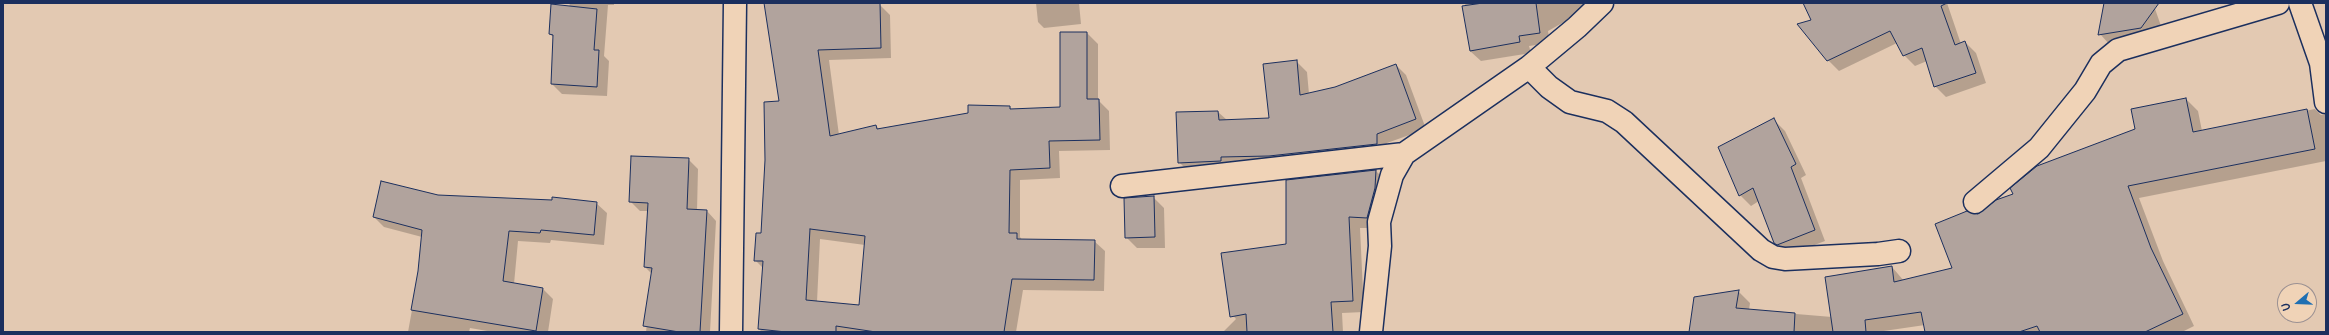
<!DOCTYPE html>
<style>
body{margin:0}
#map{position:relative;width:2329px;height:335px;overflow:hidden;background:#e3c9b2;font-family:Pangolin,sans-serif}
canvas{display:block}
.frame{position:absolute;inset:0;border:4px solid #1b2f5e;pointer-events:none}
.north{position:absolute;left:2277px;top:283px;width:40px;height:40px;box-sizing:border-box;background:#f0d3b7;border:1px solid #9b9193;border-radius:50%;rotate:251deg;font-size:11px;font-weight:700;line-height:16px;text-align:center;color:#1b2f5e}
.north::after{content:'';display:block;margin:auto;width:14px;height:18px;background:#1f6fb2;clip-path:polygon(50% 0,100% 100%,50% 72%,0 100%)}
</style>
<div id="map">
<canvas width="2329" height="335"></canvas>
<div class="frame"></div>
<div class="north">U</div>
</div>
<script>
const g = document.querySelector('canvas').getContext('2d');
g.lineJoin = 'round';
function fill(path, color) { g.fillStyle = color; g.fill(path, 'evenodd'); }
const poly = rows => new Path2D(rows.map(r => 'M' + r).join(''));
function strokePath(path, color, width, dash) { g.strokeStyle = color; g.lineWidth = width; g.lineCap = dash ? 'butt' : 'round'; g.setLineDash(dash || []); g.stroke(path); }
fill(poly([
 [570,3,614,3,614,5,608,5,604,56,609,61,607,96,562,94,552,84,554,38,550,34,569,7],
 [766,3,879,4,890,15,891,58,829,60,839,135,876,126,880,130,1010,107,1012,110,1061,108,1087,33,1098,44,1098,100,1109,111,1110,150,1059,151,1060,178,1020,180,1020,237,1022,240,1094,241,1105,251,1104,291,1023,290,1016,332,762,332,759,329,764,269,755,260,762,234,780,102],
 [820,239,865,245,860,306,817,302],
 [1036,3,1079,3,1081,24,1044,28,1038,22],
 [1465,3,1598,3,1548,31,1550,43,1529,46,1531,53,1481,61,1470,51],
 [1804,3,1947,3,1961,44,1965,42,1976,53,1986,83,1946,97,1935,86,1927,61,1915,66,1904,55,1897,43,1839,71,1828,60],
 [2105,3,2153,3,2161,26,2110,45,2100,34],
 [1297,62,1307,72,1309,94,1336,88,1396,65,1406,75,1426,129,1387,143,1387,154,1189,172,1179,162,1218,112,1227,120,1270,119],
 [2186,99,2198,111,2202,131,2315,109,2321,115,2326,114,2326,161,2139,198,2163,261,2194,326,2182,332,1926,332,1925,325,1877,332,1690,332,1738,291,1750,303,1749,310,1832,317,1892,267,1904,281,1953,269,1978,215,2136,130],
 [1774,120,1785,131,1806,175,1801,178,1825,241,1788,255,1775,242,1759,201,1751,206,1740,195],
 [688,159,698,169,697,211,707,211,716,221,710,332,646,332,652,274,645,267,648,211,640,211,630,201],
 [1376,171,1387,182,1378,228,1360,228,1364,312,1342,313,1343,332,1223,332,1236,319,1230,312,1287,245],
 [438,196,596,203,607,213,604,245,551,240,550,243,518,241,514,284,543,289,553,299,548,332,493,332,470,328,469,332,408,332,419,271,422,237,384,227,374,217],
 [1153,197,1164,208,1165,248,1137,248,1126,237]
]), '#0003');
const building = poly([
 [764,3,880,3,881,48,818,50,830,136,876,125,877,129,968,113,968,105,1010,106,1010,109,1060,107,1060,32,1087,32,1087,99,1099,99,1100,140,1049,141,1050,168,1010,170,1009,233,1017,233,1017,239,1095,240,1094,280,1012,279,1004,332,876,332,836,326,836,332,786,332,758,329,763,261,754,261,756,233,761,233,765,160,764,102,779,101,764,3],
 [810,229,865,236,859,305,806,300,810,229],
 [1483,3,1536,3,1540,33,1519,36,1520,42,1470,51,1462,6,1483,3],
 [1803,3,1947,3,1941,6,1955,45,1965,41,1976,73,1934,87,1922,48,1903,56,1890,31,1827,61,1797,24,1811,20,1803,3],
 [2104,3,2159,3,2141,28,2098,35,2104,3],
 [551,4,597,9,594,50,599,50,597,87,551,84,553,35,549,34,551,4],
 [1297,60,1300,95,1335,87,1396,64,1416,119,1377,134,1377,144,1269,156,1221,157,1221,161,1178,163,1176,112,1218,111,1219,120,1269,118,1263,64,1297,60],
 [2186,98,2193,132,2307,109,2315,149,2128,186,2151,248,2183,314,2145,332,2040,332,2037,326,2019,332,1925,332,1921,312,1865,320,1866,332,1833,332,1825,277,1892,266,1894,282,1952,268,1935,224,1967,211,1978,214,1996,200,2013,194,2010,188,2037,166,2135,129,2131,109,2186,98],
 [1774,118,1796,164,1791,167,1815,230,1777,245,1774,243,1753,188,1739,196,1718,147,1774,118],
 [631,156,689,158,687,209,707,210,700,332,679,332,643,326,652,268,644,267,648,203,629,202,631,156],
 [1376,170,1375,188,1367,218,1349,217,1353,301,1331,302,1333,332,1247,332,1246,314,1230,317,1221,253,1286,244,1286,180,1376,170],
 [381,181,438,195,552,200,552,197,597,202,594,235,541,230,540,233,509,231,503,281,543,288,536,331,411,310,418,271,422,230,373,217,381,181],
 [1154,196,1155,237,1125,238,1124,198,1154,196],
 [1739,290,1736,308,1795,313,1794,332,1689,332,1694,297,1739,290]
]);
fill(building, '#b1a39d');
strokePath(building, '#1b2f5e', 1);
const minor = poly([
 [2300,3,2321,63,2326,102],
 [1529,67,1549,87,1570,102,1607,111,1624,122,1761,250,1773,257,1785,259,1878,254,1899,251],
 [1122,186,1404,154],
 [1975,202,2039,148,2085,91,2101,64,2118,50,2278,3],
 [731,332,735,3],
 [1371,332,1380,246,1379,222,1392,175,1404,154,1529,67,1577,27,1602,3]
]);
strokePath(minor, '#1b2f5e', 25);
strokePath(minor, '#f0d3b7', 22);
</script>
